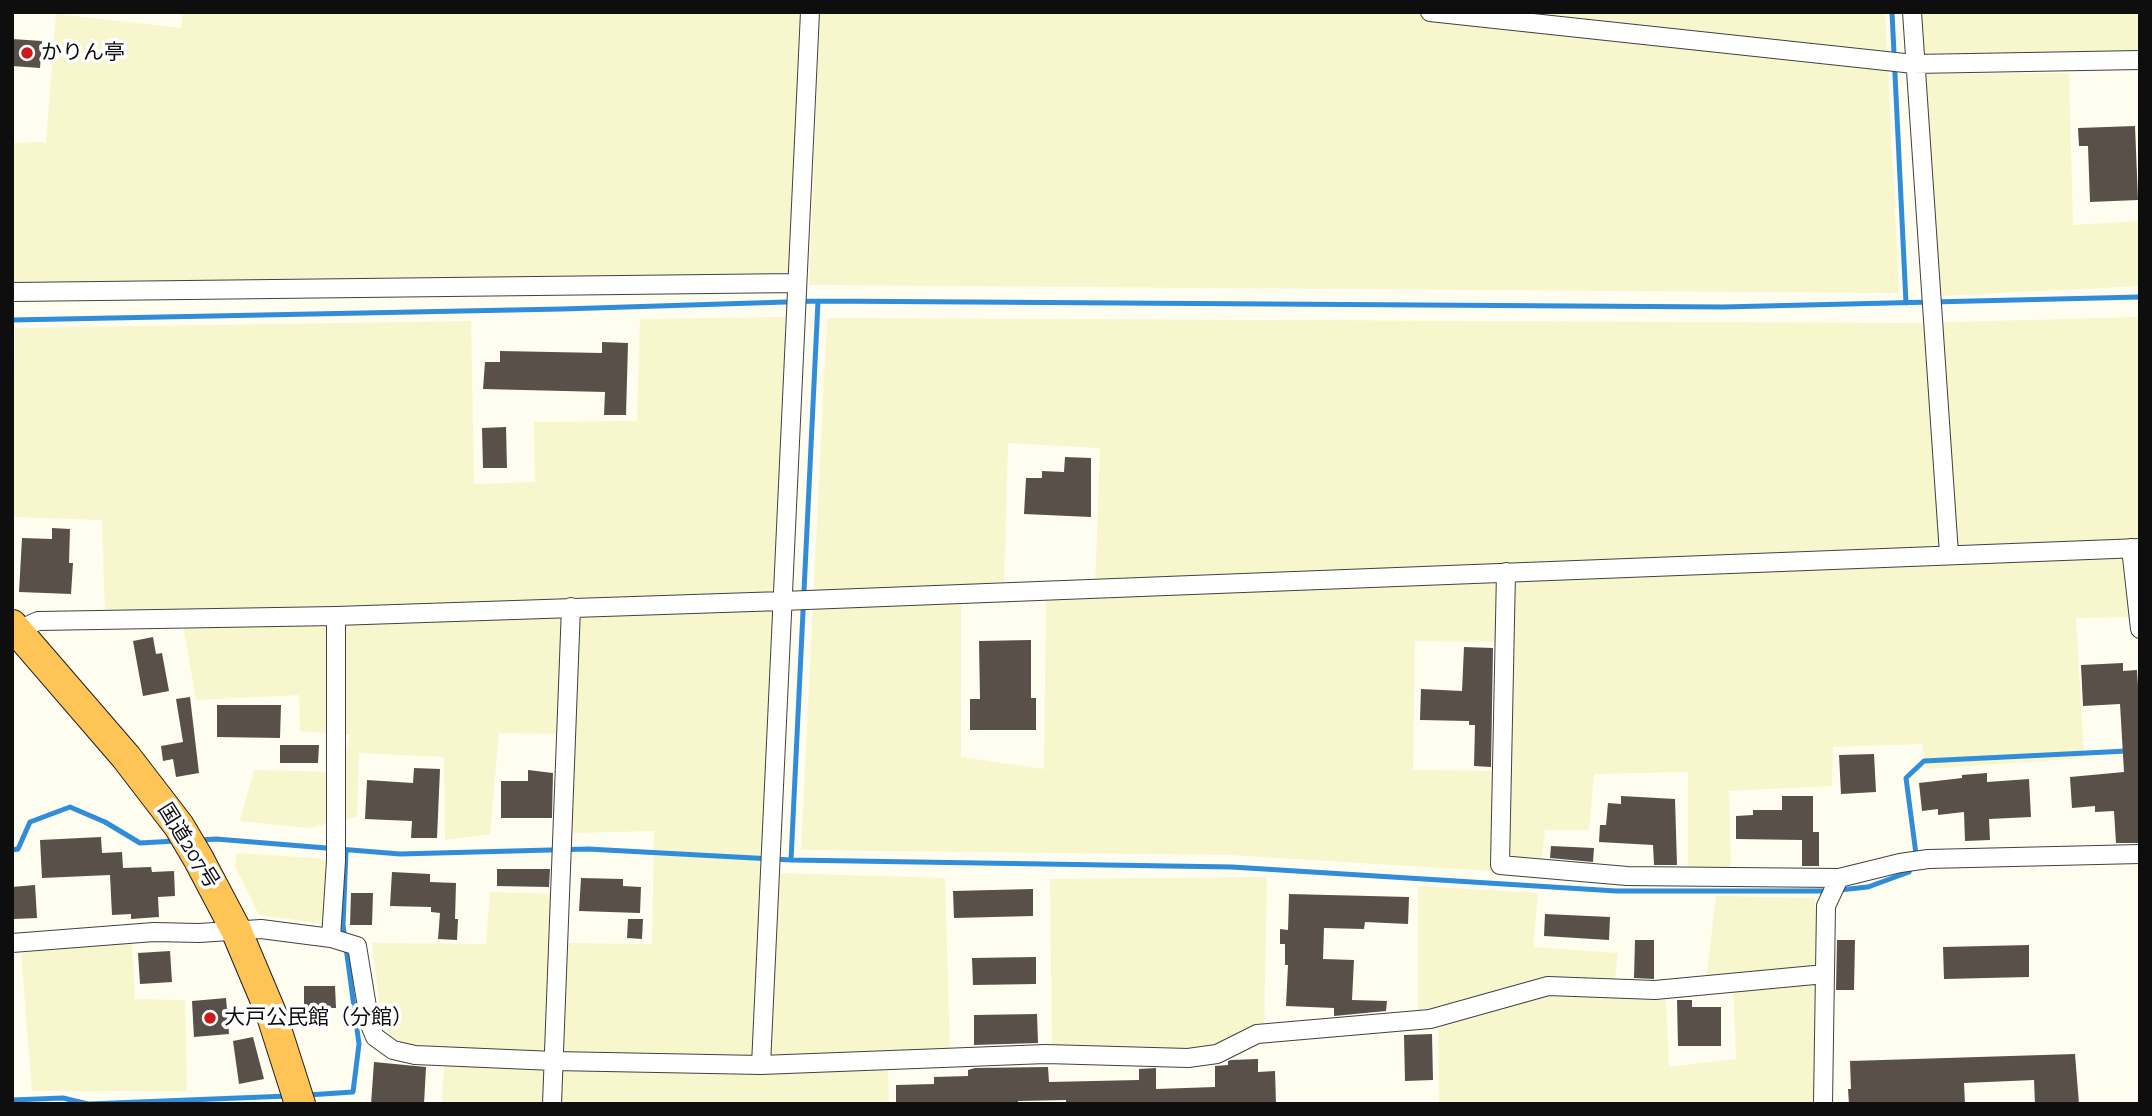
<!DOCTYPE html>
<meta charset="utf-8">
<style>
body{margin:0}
#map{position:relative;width:2152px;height:1116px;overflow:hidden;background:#fffdef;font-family:"Zilla Slab",serif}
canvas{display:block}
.frame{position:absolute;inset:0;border:14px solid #0e0e0e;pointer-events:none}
</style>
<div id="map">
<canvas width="2152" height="1116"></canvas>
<div class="frame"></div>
</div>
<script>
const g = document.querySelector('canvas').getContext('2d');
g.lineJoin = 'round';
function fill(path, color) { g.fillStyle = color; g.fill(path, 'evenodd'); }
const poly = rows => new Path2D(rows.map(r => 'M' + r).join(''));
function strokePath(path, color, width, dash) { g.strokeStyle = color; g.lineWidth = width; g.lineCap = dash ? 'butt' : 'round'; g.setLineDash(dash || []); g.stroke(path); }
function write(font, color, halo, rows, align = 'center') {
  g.font = font + ' "Zilla Slab","Noto Sans JP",serif'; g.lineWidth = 7; g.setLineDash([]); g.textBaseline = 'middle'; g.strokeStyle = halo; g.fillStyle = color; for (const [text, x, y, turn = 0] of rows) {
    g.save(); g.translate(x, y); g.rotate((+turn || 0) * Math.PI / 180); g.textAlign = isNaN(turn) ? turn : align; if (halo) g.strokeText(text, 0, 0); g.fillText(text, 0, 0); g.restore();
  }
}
fill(poly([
 [183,12,802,12,790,290,12,300,12,143,46,142,56,14,181,28],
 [820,12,1885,12,1899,293,809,285],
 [1922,12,2140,12,2140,52,1924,54],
 [2069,73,2073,225,2140,221,2140,286,1940,296,1925,74],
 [786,317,755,1056,445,1050,397,1044,383,1031,372,943,486,944,490,892,557,894,556,943,652,944,654,831,568,833,569,734,499,733,490,834,445,840,444,757,359,753,357,817,308,828,240,821,254,770,341,772,350,735,300,731,299,695,196,700,181,613,105,614,102,520,12,517,15,328,471,321,474,484,535,482,534,422,637,421,640,319],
 [2140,317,2140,551,2131,617,2076,618,2084,758,1926,769,1922,744,1833,747,1832,786,1729,791,1731,869,1688,871,1688,772,1594,774,1589,830,1545,830,1540,874,1230,855,801,850,827,318,1918,323],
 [1008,443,1100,448,1095,589,1046,593,1044,769,961,757,961,587,1004,587],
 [1415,641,1508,642,1506,771,1413,770],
 [237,853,328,859,325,924,259,915,235,866],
 [779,873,945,878,950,1052,769,1057],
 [1267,877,1264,1029,1200,1050,1052,1048,1050,879],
 [1418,886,1538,893,1533,947,1618,953,1613,994,1666,1000,1669,1067,1736,1059,1733,976,1706,980,1716,896,1815,898,1818,997,1815,1104,1439,1104,1438,1016,1418,1018],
 [132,942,135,999,185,1000,187,1091,32,1091,21,953],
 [444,1066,753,1075,888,1069,889,1104,442,1104]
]), '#f8f6cc');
strokePath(poly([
 [1892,12,1906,303],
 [12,320,562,309,818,301,1723,307,2140,297],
 [200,840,216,839,400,854,588,849,791,860,1232,867,1616,891,1830,891],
 [12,850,18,849,30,822,70,807,105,822,140,843,176,841],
 [791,860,818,301],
 [1839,890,1868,887,1909,872,1916,854,1906,778,1924,761,2127,751],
 [308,1095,353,1092,359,1044,343,925,346,851],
 [12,1100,63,1098,88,1104,288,1096]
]), '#2f8dd9', 5);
fill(poly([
 [12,39,42,41,40,68,12,66],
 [2135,126,2138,200,2090,202,2088,146,2079,146,2078,128],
 [602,342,628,343,626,415,604,415,605,392,483,389,485,362,500,362,500,351,602,353],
 [506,427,507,468,483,468,482,428],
 [1065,457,1091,458,1091,517,1024,514,1026,478,1042,478,1042,471,1064,472],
 [52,528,70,529,69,563,73,563,71,594,19,592,22,538,52,539],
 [153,637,156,654,162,653,169,691,143,696,133,641],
 [1031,640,1031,698,1036,698,1036,730,970,730,970,699,980,699,979,641],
 [1464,647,1493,648,1491,767,1474,766,1475,725,1469,725,1469,721,1420,720,1421,689,1462,691],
 [2123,663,2123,671,2137,670,2140,716,2140,843,2116,843,2114,811,2095,812,2095,806,2072,808,2070,777,2124,772,2120,704,2083,706,2081,665],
 [190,697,199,773,176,777,173,759,163,761,161,746,183,742,176,699],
 [217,705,281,705,280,738,217,737],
 [280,745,319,745,318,763,280,763],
 [1874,754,1876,792,1841,794,1839,755],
 [414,768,440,769,437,838,411,838,412,821,365,819,367,780,413,783],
 [528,770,553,773,552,818,501,818,501,781,528,781],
 [1987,773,1987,782,2029,779,2031,817,1989,819,1990,840,1965,841,1964,812,1938,815,1938,809,1922,811,1919,783,1962,778,1962,775],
 [1621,796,1675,799,1677,865,1654,865,1653,845,1599,842,1600,825,1606,825,1608,803,1621,804],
 [1782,796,1813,796,1813,832,1819,832,1819,866,1802,866,1802,840,1736,839,1736,816,1753,815,1753,810,1782,810],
 [101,837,102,853,122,852,123,868,151,867,152,872,174,871,175,896,158,897,159,917,131,919,131,914,112,915,110,875,42,878,40,840],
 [1551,846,1594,848,1593,862,1550,858],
 [497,869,550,869,549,887,497,886],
 [392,872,430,874,430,882,456,883,455,919,458,919,457,940,438,939,440,913,431,912,431,907,390,906],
 [581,878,623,879,623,886,641,887,640,913,579,911],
 [35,885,37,918,14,919,12,887],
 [1033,889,1033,916,954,918,953,891],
 [351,893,373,893,372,925,350,925],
 [1289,894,1409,897,1408,924,1365,922,1364,929,1324,928,1323,959,1354,960,1352,1000,1387,1001,1386,1011,1334,1016,1334,1008,1286,1006,1288,965,1285,965,1285,944,1280,944,1280,929,1288,930],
 [1545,914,1610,917,1609,940,1544,936],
 [628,919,643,919,642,939,627,938],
 [1635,940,1654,940,1654,979,1634,978],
 [1837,940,1855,940,1854,990,1836,990],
 [2029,945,2029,977,1944,979,1943,947],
 [170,951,172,982,140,984,138,953],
 [1036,957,1036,984,973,985,972,958],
 [304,986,335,986,336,1008,304,1008],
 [226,998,229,1034,194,1037,192,1001],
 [1677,1000,1692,1000,1692,1007,1721,1007,1721,1046,1678,1046],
 [1037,1014,1038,1043,974,1045,974,1015],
 [1432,1034,1433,1080,1405,1081,1404,1035],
 [253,1037,264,1079,239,1084,233,1041],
 [2075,1054,2079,1104,2035,1104,2034,1080,1964,1083,1965,1104,1849,1104,1848,1089,1851,1089,1850,1061],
 [1258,1059,1258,1072,1275,1071,1276,1104,1066,1104,1066,1100,1018,1101,1018,1104,896,1104,896,1085,934,1084,934,1077,968,1076,968,1070,975,1068,1048,1067,1049,1082,1139,1080,1139,1069,1156,1068,1156,1089,1215,1087,1215,1066,1228,1065,1228,1061,1231,1060],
 [374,1062,426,1067,424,1104,371,1104]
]), '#585049');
const minor = poly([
 [1430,12,1914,64,2140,60],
 [1912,12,1949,554],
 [12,292,797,283],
 [2131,548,2140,629],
 [1506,572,1500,865,1627,876,1839,878,1900,863,1928,859,2140,854],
 [16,631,38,621,336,616,782,601,2140,548],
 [331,938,336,861,336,616],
 [12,943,154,932,199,933,261,929,331,938,357,946,370,1025,375,1037,393,1050,415,1055,554,1061,761,1065,1046,1054,1188,1058,1217,1054,1257,1034,1430,1019,1548,986,1655,990,1825,974],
 [761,1065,810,12],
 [552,1104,571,607],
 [1823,1104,1826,906,1839,878]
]);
const trunk = poly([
 [12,625,126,757,179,826,198,858,236,930,271,1013,300,1104]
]);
strokePath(minor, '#414141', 20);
strokePath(trunk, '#1f1f1f', 32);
strokePath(minor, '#fff', 18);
strokePath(trunk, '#ffc456', 30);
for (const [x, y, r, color] of [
 [27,53,7,"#cb1a19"],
 [210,1018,7,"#cb1a19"]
]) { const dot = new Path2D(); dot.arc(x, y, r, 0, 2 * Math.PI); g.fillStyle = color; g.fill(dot); strokePath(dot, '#fff', 2.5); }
write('21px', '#0e0e0e', '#fff', [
 ["かりん亭",41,53],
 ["大戸公民館（分館）",224,1018]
], 'left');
write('21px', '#0e0e0e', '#fff', [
 ["国道207号",188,846,58]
]);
</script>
